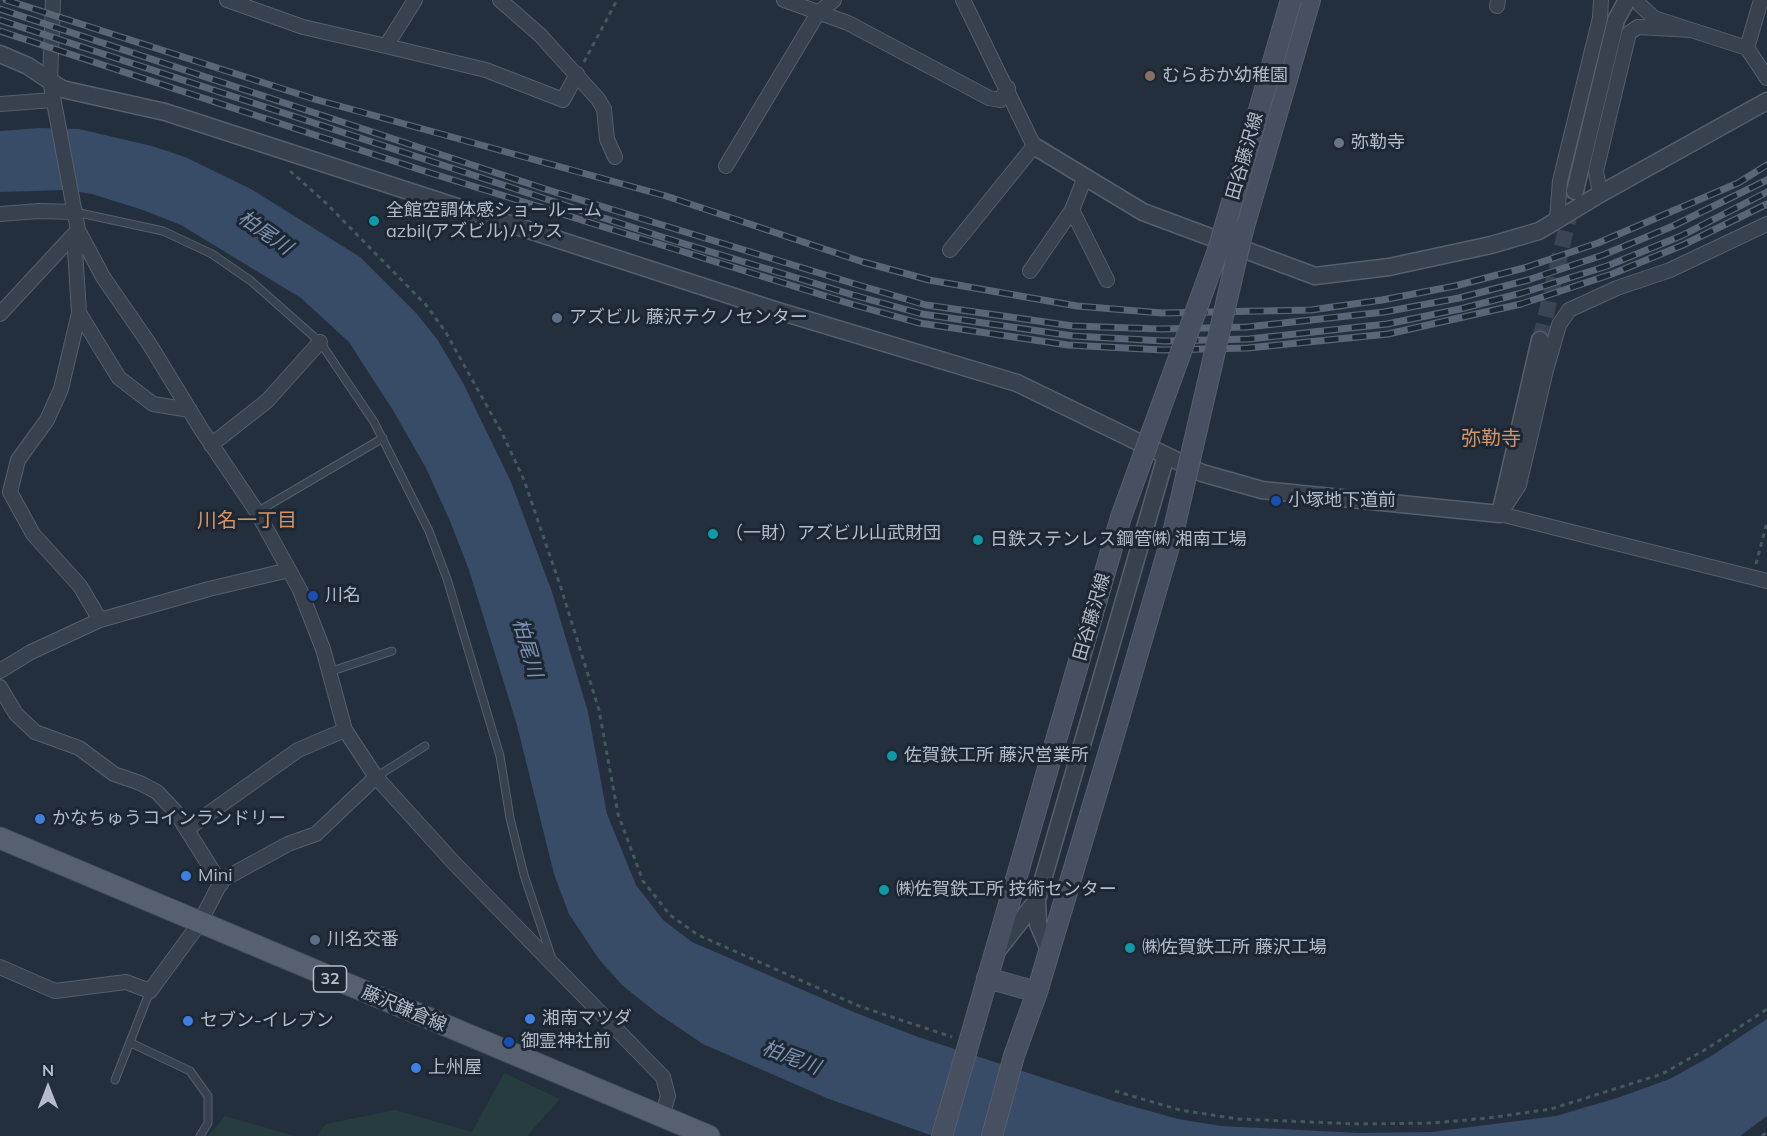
<!DOCTYPE html>
<meta charset="utf-8">
<style>
body{margin:0}
#map{position:relative;width:1767px;height:1136px;overflow:hidden;background:#242f3e;font-family:Mulish,sans-serif}
canvas{display:block}
.north{position:absolute;left:18px;top:1058px;width:60px;height:60px;-webkit-text-stroke:4px #1d2633;paint-order:stroke;rotate:0deg;font-size:16px;font-weight:700;line-height:24px;text-align:center;color:#b4bcc9}
.north::after{content:'';display:block;margin:auto;width:21px;height:27px;background:#b4bcc9;clip-path:polygon(50% 0,100% 100%,50% 72%,0 100%)}
</style>
<div id="map">
<canvas width="1767" height="1136"></canvas>
<div class="north">N</div>
</div>
<script>
const g = document.querySelector('canvas').getContext('2d');
g.lineJoin = 'round';
function fill(path, color) { g.fillStyle = color; g.fill(path, 'evenodd'); }
const poly = rows => new Path2D(rows.map(r => 'M' + r).join(''));
function strokePath(path, color, width, dash) { g.strokeStyle = color; g.lineWidth = width; g.lineCap = dash ? 'butt' : 'round'; g.setLineDash(dash || []); g.stroke(path); }
function write(font, color, halo, rows, align = 'center') {
  g.font = font + ' Mulish,"Noto Sans JP",sans-serif'; g.lineWidth = 6; g.setLineDash([]); g.textBaseline = 'middle'; g.strokeStyle = halo; g.fillStyle = color; for (const [text, x, y, turn = 0] of rows) {
    g.save(); g.translate(x, y); g.rotate((+turn || 0) * Math.PI / 180); g.textAlign = isNaN(turn) ? turn : align; if (halo) g.strokeText(text, 0, 0); g.fillText(text, 0, 0); g.restore();
  }
}
fill(poly([
 [504,1073,560,1099,527,1136,317,1136,326,1124,395,1110,472,1132],
 [225,1116,295,1136,208,1136]
]), '#263c3f');
fill(poly([
 [40,128,79,129,152,146,185,157,251,189,360,257,416,313,437,339,463,383,511,482,552,592,588,712,607,814,636,885,663,920,692,942,856,1013,918,1037,1117,1102,1178,1119,1221,1126,1359,1133,1432,1132,1556,1116,1617,1098,1670,1079,1713,1055,1767,1019,1767,1116,1740,1136,933,1136,829,1099,703,1044,657,1013,622,985,598,958,569,914,554,874,517,725,469,570,450,521,426,468,394,412,349,342,301,298,181,225,143,210,92,194,66,190,0,192,0,131]
]), '#394c67');
strokePath(poly([
 [1540,340,1575,191]
]), '#3a4453', 16, [16, 8]);
const service = poly([
 [75,212,163,231,212,254,251,281,320,342,374,422,429,531,447,579,500,756,510,818,524,875,551,956],
 [257,512,383,438],
 [329,672,392,651],
 [376,777,425,746],
 [131,1043,190,1071,208,1096,208,1123,200,1136],
 [115,1080,150,991]
]);
const minor = poly([
 [53,0,50,81,78,230,103,277,150,345,201,429,257,512,300,590,323,649,345,730,376,777,454,863,663,1077,668,1096,662,1116],
 [227,0,303,27,386,46,415,0],
 [500,0,540,35,598,99,604,109,607,139,615,157],
 [784,0,848,23,989,98,1000,100,1008,88],
 [1638,0,1640,5,1654,18,1747,48,1767,78],
 [1497,6,1498,0],
 [386,46,486,70,563,100,577,74],
 [1747,48,1761,0],
 [0,104,53,100],
 [726,166,818,13,834,0],
 [1085,177,1072,210,1107,280],
 [1600,194,1596,171,1629,33,1638,27,1691,30],
 [0,214,39,211,75,212],
 [1557,218,1560,181,1600,18,1601,0],
 [1767,224,1670,270,1617,288,1569,310,1559,325,1546,370,1519,485,1500,514,1767,581],
 [74,234,79,313,119,378,153,404,190,410],
 [950,250,1034,146,963,0],
 [1030,271,1072,210],
 [79,313,61,389,47,420,18,460,10,492,33,534,80,586,100,620],
 [0,314,78,230],
 [211,445,267,401,320,342],
 [0,671,31,652,100,620,209,589,289,570],
 [0,687,16,714,35,732,79,748,114,774,140,783,157,792,175,811,221,884],
 [187,829,298,750,345,730],
 [0,967,55,991,126,982,150,991,199,924,222,880,288,844,316,834,376,777]
]);
const tertiary = poly([
 [0,54,28,66,62,89,165,112,775,310,1017,383,1202,473,1262,490,1500,514,1540,340],
 [1034,146,1143,212,1315,276,1389,267,1491,245,1539,231,1600,194,1767,101],
 [1575,191,1616,20,1627,0],
 [997,951,1037,900],
 [1050,952,1038,924,1037,900,1166,456]
]);
const secondary = poly([
 [1243,230,1310,0],
 [987,978,1037,992],
 [942,1136,1059,730],
 [992,1136,1014,1056,1037,992,1111,745]
]);
const primary = poly([
 [0,838,709,1136]
]);
strokePath(service, '#565f6c', 9);
strokePath(minor, '#565f6c', 16);
strokePath(tertiary, '#565f6c', 19);
strokePath(secondary, '#565f6c', 22);
strokePath(primary, '#414a57', 23);
strokePath(poly([
 [584,62,617,0],
 [290,171,327,204,426,305,445,331,502,433,524,480,561,588,599,710,618,814,643,881,670,915,698,935,859,1006,952,1037],
 [1756,564,1767,522],
 [1115,1091,1180,1110,1238,1119,1358,1124,1433,1123,1488,1118,1551,1109,1662,1074,1708,1048,1767,1009],
 [1762,1136,1767,1132]
]), '#44595c', 3, [4.5, 4.5]);
strokePath(service, '#38414e', 7);
strokePath(minor, '#38414e', 14);
strokePath(tertiary, '#38414e', 16);
strokePath(secondary, '#465061', 20);
strokePath(primary, '#56606e', 21);
const rail = poly([
 [6,0,314,99,666,196,863,262,929,280,1077,306,1162,313,1311,310,1382,300,1455,286,1524,268,1598,243,1738,183,1767,165],
 [0,9,545,189,855,284,926,305,1073,326,1161,329,1247,327,1384,312,1459,298,1528,280,1603,255,1673,226,1767,180],
 [0,20,662,237,853,295,922,314,1073,336,1164,341,1249,339,1387,324,1460,309,1522,293,1607,266,1681,236,1767,192],
 [0,31,421,170,851,304,919,323,1068,345,1163,350,1248,348,1388,334,1521,304,1612,274,1683,245,1767,204]
]);
strokePath(rail, '#5a6575', 7);
strokePath(rail, '#1d2633', 4.5, [14]);
const secondaryBridge = poly([
 [1059,730,1121,517,1218,250,1291,0],
 [1111,745,1173,533,1243,230]
]);
strokePath(secondaryBridge, '#565f6c', 22, []);
strokePath(secondaryBridge, '#465061', 20);
for (const [x, y, r, color] of [
 [1150,76,6,"#8d6e63"],
 [1339,143,6,"#6b7280"],
 [374,221,6,"#0f9aa8"],
 [557,318,6,"#5c6f8a"],
 [1276,501,6,"#1a4fb4"],
 [713,534,6,"#0f9aa8"],
 [978,540,6,"#0f9aa8"],
 [313,596,6,"#1a4fb4"],
 [892,756,6,"#0f9aa8"],
 [40,819,6,"#3f7fe0"],
 [186,876,6,"#3f7fe0"],
 [884,890,6,"#0f9aa8"],
 [315,940,6,"#5c6f8a"],
 [1130,948,6,"#0f9aa8"],
 [530,1019,6,"#3f7fe0"],
 [188,1021,6,"#3f7fe0"],
 [509,1042,6,"#1a4fb4"],
 [416,1068,6,"#3f7fe0"]
]) { const dot = new Path2D(); dot.arc(x, y, r, 0, 2 * Math.PI); g.fillStyle = color; g.fill(dot); strokePath(dot, '#1d2633', 2); }
for (const [x, y, w] of [
 [330,979,33]
]) { const box = new Path2D(); box.roundRect(x - w / 2, y - 13, w, 26, 4.5); g.fillStyle = '#1d2633'; g.fill(box); strokePath(box, '#b4bcc9', 1.5); }
write('bold 16px', '#b4bcc9', null, [
 ["32",330,979]
]);
write('18px', '#b4bcc9', '#1d2633', [
 ["むらおか幼稚園",1162,76],
 ["弥勒寺",1351,143],
 ["全館空調体感ショールーム",386,211],
 ["azbil(アズビル)ハウス",386,232],
 ["アズビル 藤沢テクノセンター",569,318],
 ["小塚地下道前",1288,501],
 ["（一財）アズビル山武財団",725,534],
 ["日鉄ステンレス鋼管㈱ 湘南工場",990,540],
 ["川名",325,596],
 ["佐賀鉄工所 藤沢営業所",904,756],
 ["かなちゅうコインランドリー",52,819],
 ["Mini",198,876],
 ["㈱佐賀鉄工所 技術センター",896,890],
 ["川名交番",327,940],
 ["㈱佐賀鉄工所 藤沢工場",1142,948],
 ["湘南マツダ",542,1019],
 ["セブン-イレブン",200,1021],
 ["御霊神社前",521,1042],
 ["上州屋",428,1068]
], 'left');
write('18px', '#b4bcc9', '#1d2633', [
 ["田谷藤沢線",1245,156,-74],
 ["田谷藤沢線",1092,617,-74],
 ["藤沢鎌倉線",404,1009,23]
]);
write('italic 20px', '#7c92b1', '#1d2633', [
 ["柏尾川",265,233,35],
 ["柏尾川",527,648,74],
 ["柏尾川",791,1058,21]
]);
write('20px', '#d59563', '#1d2633', [
 ["弥勒寺",1491,439],
 ["川名一丁目",247,521]
]);
</script>
